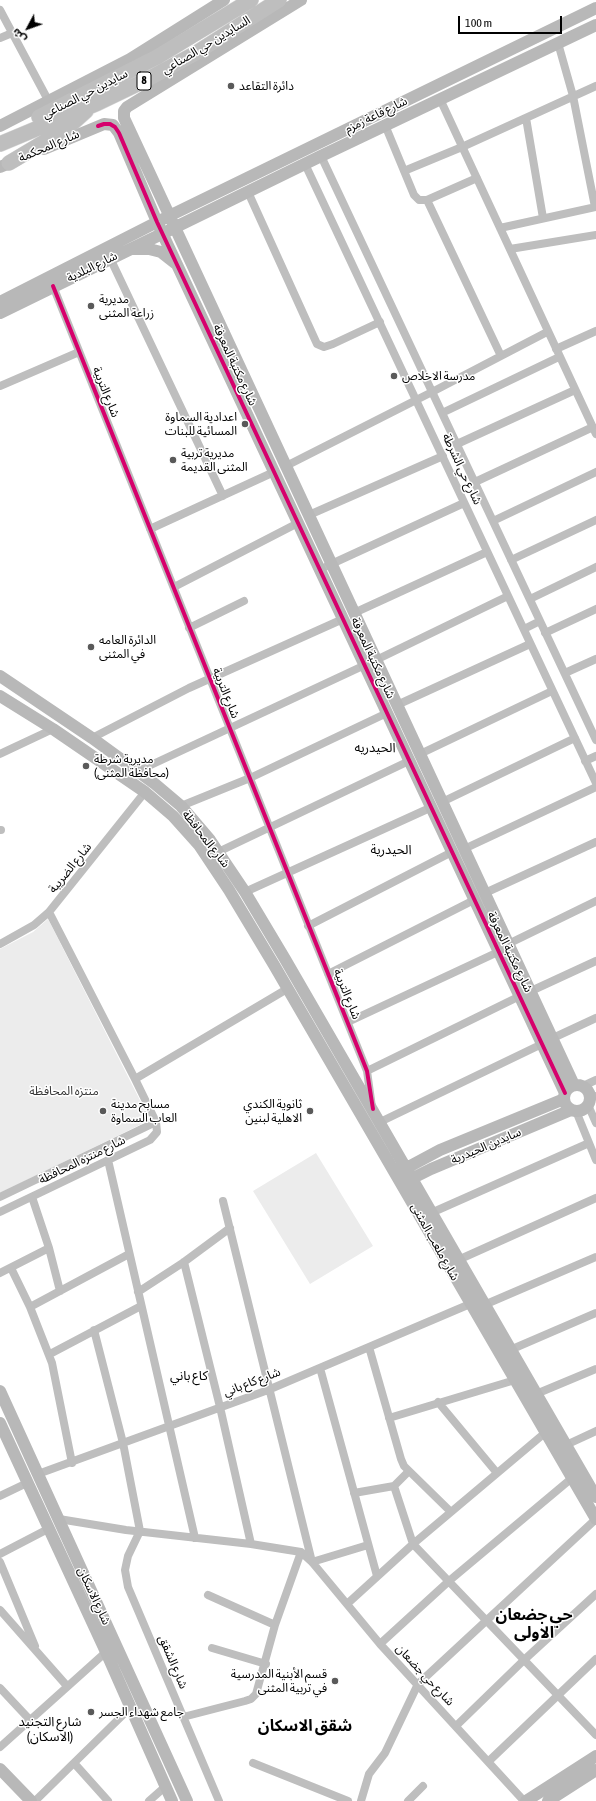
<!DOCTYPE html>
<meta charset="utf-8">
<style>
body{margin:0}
#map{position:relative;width:596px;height:1801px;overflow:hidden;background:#fff;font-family:"Asap Condensed","Noto Sans Arabic",sans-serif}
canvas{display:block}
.north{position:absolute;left:8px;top:8px;width:40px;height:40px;-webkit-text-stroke:3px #fff;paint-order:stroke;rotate:229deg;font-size:11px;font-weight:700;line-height:16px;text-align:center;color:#000}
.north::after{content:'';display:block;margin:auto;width:14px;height:18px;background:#000;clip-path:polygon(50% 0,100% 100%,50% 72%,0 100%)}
.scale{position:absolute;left:458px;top:16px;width:104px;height:18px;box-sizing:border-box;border:2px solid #000;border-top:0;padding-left:5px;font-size:12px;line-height:14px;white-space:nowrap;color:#000;-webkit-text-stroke:3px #fff;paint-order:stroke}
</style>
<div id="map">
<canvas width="596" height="1801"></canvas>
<div class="north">ش</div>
<div class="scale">100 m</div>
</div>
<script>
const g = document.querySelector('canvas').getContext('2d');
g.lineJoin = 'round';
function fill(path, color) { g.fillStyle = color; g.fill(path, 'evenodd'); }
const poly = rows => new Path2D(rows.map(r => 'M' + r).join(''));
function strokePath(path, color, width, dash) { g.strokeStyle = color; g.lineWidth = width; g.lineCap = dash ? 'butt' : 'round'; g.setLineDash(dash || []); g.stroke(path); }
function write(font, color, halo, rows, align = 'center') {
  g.font = font + ' "Asap Condensed","Noto Sans Arabic",sans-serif'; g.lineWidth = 3; g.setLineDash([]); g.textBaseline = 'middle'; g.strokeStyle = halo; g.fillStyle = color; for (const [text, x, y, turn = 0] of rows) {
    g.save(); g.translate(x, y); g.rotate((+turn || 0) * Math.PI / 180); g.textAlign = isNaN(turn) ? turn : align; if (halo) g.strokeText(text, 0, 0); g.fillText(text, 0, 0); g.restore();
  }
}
fill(poly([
 [48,919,150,1120,0,1193,0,949,33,932],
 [316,1153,373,1246,310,1284,253,1191]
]), '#ececec');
const highway = poly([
 [39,117,157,57,251,0],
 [0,144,98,103,148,79,196,53,279,0],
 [9,163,66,129,86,111]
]);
strokePath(highway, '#dbdbdb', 16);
strokePath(poly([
 [0,10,48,100],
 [0,38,12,33],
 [558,43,573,96,595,207],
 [440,99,596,434],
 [526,118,543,218],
 [385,125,414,195,419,200,427,200,477,178],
 [321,156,596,740],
 [305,164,596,783],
 [404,171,462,147,596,86],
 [248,192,317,344,324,347,333,344,380,322],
 [427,200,501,356],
 [500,228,596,207],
 [510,249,596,235],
 [110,258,223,496],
 [53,286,367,1071,372,1107],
 [556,349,596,331],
 [0,386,79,352],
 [442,413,559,357],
 [457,444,575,390],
 [286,466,432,392,547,332],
 [475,482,593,427],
 [309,515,443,456],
 [493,521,596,472],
 [150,529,274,472],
 [511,560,596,520],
 [327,566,464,503],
 [174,587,298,523],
 [530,599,596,567],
 [354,613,487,552],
 [189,628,244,601],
 [524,629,540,621],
 [545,633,596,609],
 [376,660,508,596],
 [565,673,596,659],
 [397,705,530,644],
 [92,738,189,688,343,619],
 [0,754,53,729],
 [420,754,552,691],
 [585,761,596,756],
 [138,771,365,665],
 [442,802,575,738],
 [181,806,250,778,387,713],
 [0,830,1,830],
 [464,849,596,787],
 [218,852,409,761],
 [245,892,432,807],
 [485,893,596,842],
 [308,926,452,852],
 [0,944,34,925,49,912,145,792],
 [508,944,596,901],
 [328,974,474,900],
 [531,991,596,961],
 [348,1022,498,952],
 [553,1038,596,1018],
 [367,1071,520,996],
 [135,1079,287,989],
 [583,1086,596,1080],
 [590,1098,596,1096],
 [588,1105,596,1123],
 [576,1111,596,1160],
 [380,1122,542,1044],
 [108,1160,195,1538],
 [0,1197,156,1122],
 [32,1197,49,1248,60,1291],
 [223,1201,312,1562],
 [0,1212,150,1140,157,1132,156,1122,135,1079,49,912],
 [431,1213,589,1143],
 [458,1260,596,1198],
 [184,1262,220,1407,251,1544],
 [11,1268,30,1307,52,1363,72,1463],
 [0,1273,49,1248],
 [138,1292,184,1262,230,1228],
 [484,1305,596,1257],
 [30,1307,129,1254],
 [94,1330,123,1443,140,1531,128,1556,125,1570,128,1587,219,1801],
 [369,1347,401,1459,404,1466,451,1512],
 [510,1350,596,1313],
 [50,1354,141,1306],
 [320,1368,377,1576],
 [536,1394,596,1369],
 [438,1402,497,1473],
 [389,1418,515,1380],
 [566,1445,596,1431],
 [38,1474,268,1390,470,1304],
 [394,1486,413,1544,596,1735],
 [354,1493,394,1486,409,1471],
 [0,1496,27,1483],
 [59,1519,126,1530,251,1544,301,1552,312,1562,380,1644,524,1801],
 [0,1554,48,1529],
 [0,1562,35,1646],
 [312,1562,368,1545],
 [208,1595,275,1625],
 [347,1604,413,1544,546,1432],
 [0,1610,67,1686],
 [380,1644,449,1581,572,1478],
 [212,1648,266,1664],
 [0,1688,30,1720],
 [183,1717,245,1701,251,1699,256,1694,275,1625,301,1552],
 [456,1726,524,1660,596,1594],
 [0,1747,106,1652],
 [489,1761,596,1659],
 [74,1763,108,1801],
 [253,1763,348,1801],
 [35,1801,130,1708],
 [149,1801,166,1786],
 [361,1801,369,1774,385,1753,418,1684,596,1519],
 [408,1801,423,1786]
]), '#bebebe', 8);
strokePath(poly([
 [301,0,127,107,124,111,124,118,574,1085],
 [0,126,130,59,224,0],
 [44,149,104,124,113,125,119,133,157,222,565,1093],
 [0,167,17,160],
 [134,249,149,249,161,252,175,263],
 [0,302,169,216,596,8],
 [0,313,321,156,596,25],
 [0,676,92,738,155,784,181,806,210,840,245,892,285,959,596,1497],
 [0,696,53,729,145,792,173,816,199,845,229,890,274,965,596,1519],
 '564 1098a13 13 0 1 1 26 0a13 13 0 1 1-26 0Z',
 [399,1172,440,1150,564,1099],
 [405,1182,431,1169,571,1110],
 [0,1391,187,1801],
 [0,1423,106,1652,172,1801],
 [0,1769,31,1801],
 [526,1801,596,1756],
 [548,1801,596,1770]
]), '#b8b8b8', 12);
strokePath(highway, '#bebebe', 15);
strokePath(poly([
 [98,126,104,124,110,124,115,127,119,133,157,222,565,1093],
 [53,286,367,1071,373,1109]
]), '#d6006c', 4);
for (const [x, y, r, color] of [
 [231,86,4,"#595959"],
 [91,306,4,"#595959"],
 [394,376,4,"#595959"],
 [245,424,4,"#595959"],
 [173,460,4,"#595959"],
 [91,647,4,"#595959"],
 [86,766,4,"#595959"],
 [103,1111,4,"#595959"],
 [310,1111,4,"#595959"],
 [335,1681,4,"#595959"],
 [91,1712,4,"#595959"]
]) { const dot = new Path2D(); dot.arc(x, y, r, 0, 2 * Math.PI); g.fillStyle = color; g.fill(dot); strokePath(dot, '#fff', 1.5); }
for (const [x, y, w] of [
 [144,81,14]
]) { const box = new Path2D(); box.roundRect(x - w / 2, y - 9, w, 18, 3); g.fillStyle = '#fff'; g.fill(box); strokePath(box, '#000', 1); }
write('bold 11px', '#000', null, [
 ["8",144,81]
]);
write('12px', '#000', '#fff', [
 ["السايدين حي الصناعي",206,45,-31],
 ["سايدين حي الصناعي",85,94,-27],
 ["شارع قاعة زمزم",376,115,-26],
 ["شارع المحكمة",49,146,-23],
 ["شارع البلدية",92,267,-26],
 ["شارع مكتبة المعرفة",235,365,65],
 ["شارع التربية",106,392,68],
 ["شارع حي الشرطة",462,469,65],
 ["شارع مكتبة المعرفة",373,658,65],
 ["شارع التربية",226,693,68],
 ["شارع المحافظة",206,839,52],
 ["شارع الضريبة",70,868,-51],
 ["شارع مكتبة المعرفة",510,952,64],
 ["شارع التربية",347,994,68],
 ["سايدين الحيدرية",486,1146,-23],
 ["شارع منتزه المحافظة",82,1160,-26],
 ["شارع ملعب المثنى",435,1242,61],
 ["شارع كاع باني",252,1382,-21],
 ["شارع الاسكان",94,1596,65],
 ["شارع الشقق",173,1662,67],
 ["شارع حي جضعان",425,1675,47]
]);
write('12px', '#000', '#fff', [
 ["دائرة التقاعد",239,86],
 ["مديرية",99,299],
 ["زراعة المثنى",99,313],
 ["مدرسة الاخلاص",402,376],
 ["اعدادية السماوة",237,417,"right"],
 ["المسائية للبنات",237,431,"right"],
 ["مديرية تربية",181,453],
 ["المثنى القديمة",181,467],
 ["الدائرة العامه",99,640],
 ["في المثنى",99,654],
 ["مديرية شرطة",94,759],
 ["(محافظة المثنى)",94,773],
 ["مسابح مدينة",111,1104],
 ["العاب السماوة",111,1118],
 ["ثانوية الكندي",302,1104,"right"],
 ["الاهلية لبنين",302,1118,"right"],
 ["قسم الأبنية المدرسية",327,1674,"right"],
 ["في تربية المثنى",327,1688,"right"],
 ["جامع شهداء الجسر",99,1712]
], 'left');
write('12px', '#333', '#fff', [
 ["منتزه المحافظة",64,1091]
]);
write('13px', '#000', '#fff', [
 ["الحيدريه",375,748],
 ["الحيدرية",391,850],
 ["كاع باني",189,1376],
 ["شارع التجنيد",50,1722],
 ["(الاسكان)",50,1737]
]);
write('bold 16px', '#000', '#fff', [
 ["حي جضعان",534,1615],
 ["الاولى",534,1633],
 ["شقق الاسكان",305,1726]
]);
</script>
